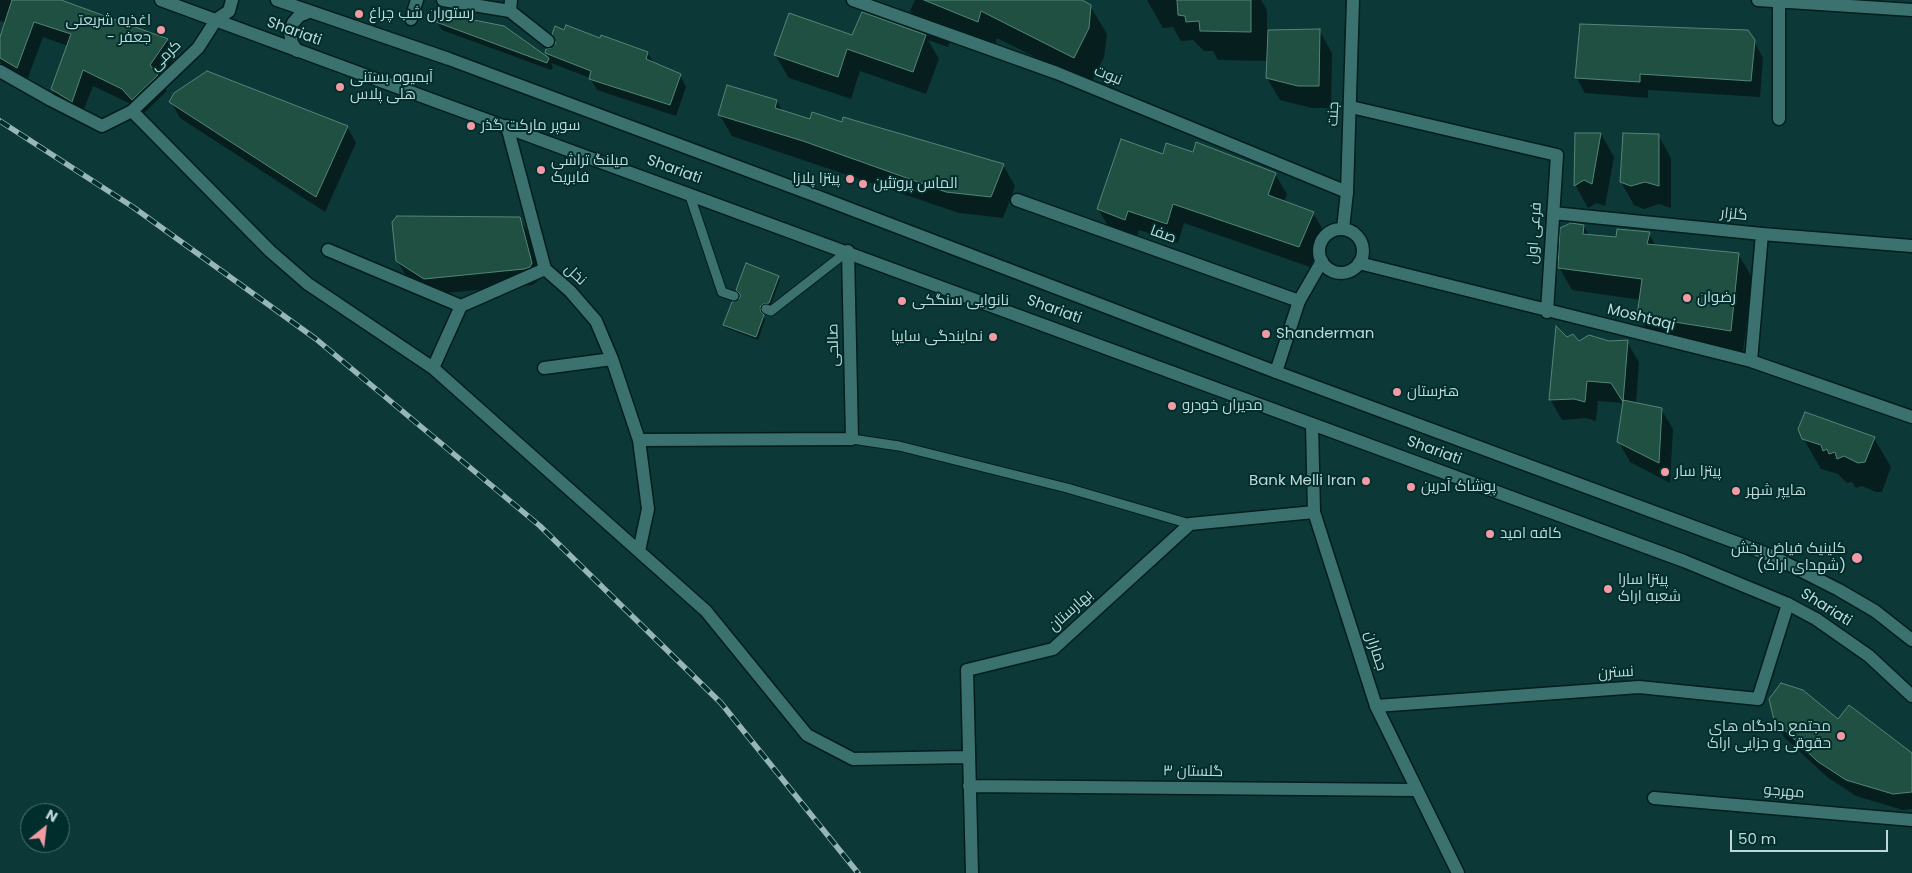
<!DOCTYPE html>
<meta charset="utf-8">
<style>
body{margin:0}
#map{position:relative;width:1912px;height:873px;overflow:hidden;background:#0c3937;font-family:Poppins,sans-serif}
canvas{display:block}
.north{position:absolute;left:20px;top:803px;width:50px;height:50px;box-sizing:border-box;background:#002e2d;border:1px solid #4c7271;border-radius:50%;rotate:29deg;font-size:14px;font-weight:700;line-height:20px;text-align:center;color:#bed9d8}
.north::after{content:'';display:block;margin:auto;width:18px;height:22px;background:#f49aa5;clip-path:polygon(50% 0,100% 100%,50% 72%,0 100%)}
.scale{position:absolute;left:1730px;top:830px;width:158px;height:22px;box-sizing:border-box;border:2px solid #bed9d8;border-top:0;padding-left:6px;font-size:15px;line-height:18px;white-space:nowrap;color:#bed9d8;-webkit-text-stroke:4px #002e2d;paint-order:stroke}
</style>
<div id="map">
<canvas width="1912" height="873"></canvas>
<div class="north">N</div>
<div class="scale">50 m</div>
</div>
<script>
const g = document.querySelector('canvas').getContext('2d');
g.lineJoin = 'round';
function fill(path, color) { g.fillStyle = color; g.fill(path, 'evenodd'); }
const poly = rows => new Path2D(rows.map(r => 'M' + r).join(''));
function strokePath(path, color, width, dash) { g.strokeStyle = color; g.lineWidth = width; g.lineCap = dash ? 'butt' : 'round'; g.setLineDash(dash || []); g.stroke(path); }
function write(font, color, halo, rows, align = 'center') {
  g.font = font + ' Poppins,Cairo,sans-serif'; g.lineWidth = 4; g.setLineDash([]); g.textBaseline = 'middle'; g.strokeStyle = halo; g.fillStyle = color; for (const [text, x, y, turn = 0] of rows) {
    g.save(); g.translate(x, y); g.rotate((+turn || 0) * Math.PI / 180); g.textAlign = isNaN(turn) ? turn : align; if (halo) g.strokeText(text, 0, 0); g.fillText(text, 0, 0); g.restore();
  }
}
fill(poly([
 [0,0,57,0,167,40,176,56,160,79,167,91,142,115,133,105,93,86,81,117,62,105,52,89,68,46,43,37,26,83,5,70,0,61,0,41,6,23,0,21],
 [915,0,1080,0,1090,6,1107,34,1104,57,1090,85,997,38,994,50,953,34,948,47,928,40,939,59,926,94,860,71,851,99,789,78,775,55,853,37,924,35,910,11],
 [1147,0,1261,0,1267,10,1267,31,1319,30,1332,53,1331,108,1312,108,1280,100,1267,78,1268,61,1218,60,1213,51,1204,51,1193,40,1181,41,1173,27,1163,28],
 [437,22,504,27,551,61,546,53,552,50,564,32,601,40,648,53,654,64,680,75,686,87,676,116,597,90,590,78,551,63,553,67,551,70,442,30],
 [1754,41,1763,58,1760,97,1648,90,1648,98,1585,93,1576,77],
 [777,101,783,112,811,120,842,123,1003,165,1015,186,1003,218,959,213,732,136,719,114],
 [171,102,347,127,356,143,325,212,180,118],
 [1576,134,1601,134,1614,157,1605,206,1597,203,1588,208,1576,186],
 [1658,135,1671,158,1671,208,1659,204,1644,209,1634,205,1621,182],
 [1194,154,1275,174,1287,194,1284,202,1313,213,1325,233,1310,267,1184,223,1178,243,1139,230,1136,239,1110,229,1098,209,1164,156],
 [520,219,529,235,540,279,533,285,434,294,407,277,397,261],
 [1584,226,1589,236,1617,239,1649,234,1656,246,1738,254,1752,277,1743,353,1652,338,1638,316,1641,300,1572,290,1559,267],
 [778,277,780,280,770,307,764,307,761,311,765,320,758,340,726,328,724,325,741,299,737,290],
 [1567,339,1579,343,1627,342,1639,362,1636,404,1661,409,1673,429,1670,483,1630,462,1619,442,1624,403,1598,401,1596,421,1586,418,1562,420,1550,399],
 [1803,438,1874,438,1891,467,1882,492,1876,492,1862,486,1856,488,1852,482,1847,483,1838,474,1821,469],
 [1775,720,1838,721,1912,755,1912,809,1903,810,1856,796,1827,777,1784,737]
]), '#0007');
const building = poly([
 [12,0,61,0,168,39,150,65,158,75,132,100,122,89,83,70,72,102,51,89,71,34,34,22,17,68,0,58,0,37,12,0],
 [924,0,1082,0,1091,5,1089,28,1074,58,981,11,978,22,924,0],
 [1177,0,1251,0,1251,32,1200,31,1199,21,1186,22,1185,16,1178,15,1177,0],
 [862,12,926,35,913,72,847,49,838,77,774,55,789,13,852,35,862,12],
 [439,13,504,26,549,58,547,63,436,22,439,13],
 [1580,24,1748,30,1755,40,1751,81,1640,74,1640,82,1575,78,1580,24],
 [566,25,600,38,601,35,648,52,646,59,681,74,670,105,589,79,591,71,545,53,546,49,551,48,556,43,552,34,555,26,564,30,566,25],
 [1320,29,1319,86,1298,86,1266,78,1268,30,1320,29],
 [207,71,348,126,316,197,169,102,174,93,207,71],
 [727,85,777,100,775,108,810,119,812,112,842,122,843,117,1004,164,991,197,946,192,803,141,718,115,727,85],
 [1575,133,1601,133,1592,184,1584,180,1574,186,1575,133],
 [1623,133,1659,134,1659,186,1645,182,1631,186,1620,182,1623,133],
 [1121,139,1163,154,1166,143,1193,152,1196,142,1276,173,1268,195,1314,212,1299,247,1173,204,1167,224,1128,211,1125,220,1097,209,1121,139],
 [397,216,520,217,532,263,530,267,524,269,424,279,396,261,392,222,397,216],
 [1571,223,1584,225,1583,234,1616,237,1617,229,1650,232,1647,244,1739,253,1731,331,1637,316,1642,279,1558,268,1560,228,1571,223],
 [746,263,779,276,769,303,763,304,760,307,761,312,764,315,756,337,723,325,732,302,740,298,740,294,736,290,746,263],
 [1556,326,1567,337,1573,334,1579,341,1589,335,1609,341,1628,340,1623,402,1623,400,1662,408,1659,463,1617,442,1623,402,1611,383,1587,381,1585,402,1574,399,1549,400,1556,326],
 [1805,412,1875,437,1865,462,1858,463,1844,456,1837,459,1835,452,1829,454,1827,449,1823,451,1821,445,1802,439,1798,429,1805,412],
 [1781,683,1803,690,1838,719,1849,705,1912,753,1912,792,1893,794,1846,780,1817,761,1774,720,1769,699,1781,683]
]);
fill(building, '#1f5042');
strokePath(building, '#558576', 1);
const service = poly([
 [689,193,722,292,734,296],
 [766,309,771,311,848,251],
 [852,439,899,446,1067,488,1190,524]
]);
const minor = poly([
 [443,0,510,11,511,0],
 [853,0,1057,73,1347,192],
 [1758,0,1912,10],
 [1779,0,1779,119],
 [510,11,548,41],
 [411,19,417,0],
 [0,71,51,100,102,126,132,111,198,48,216,20],
 [1351,107,1557,155,1547,312],
 [132,111,270,251,308,284,433,368,706,611,807,735,853,759,968,757],
 [507,126,545,269,570,291,596,321,612,359,639,440,648,509,639,551],
 [1017,200,1299,301],
 [1553,213,1762,234,1912,246],
 [328,250,461,306],
 [1359,263,1751,361,1912,417],
 [1751,361,1762,234],
 [433,368,461,306,545,269],
 [544,368,612,359],
 [639,440,852,439,848,251],
 [1376,706,1639,687,1758,699,1788,604],
 [969,786,1416,790],
 [1654,798,1912,820],
 [972,873,967,670,1053,649,1190,524,1314,512]
]);
const tertiary = poly([
 [1343,229,1347,192,1353,0],
 '1319 251a22 22 0 1 1 44 0a22 22 0 1 1-44 0Z',
 [1276,372,1299,301,1322,261],
 [1312,424,1314,512,1376,706,1458,873]
]);
const secondary = poly([
 [161,0,1684,561,1788,604,1816,619,1869,656,1912,696],
 [277,0,449,59,819,197,1276,372,1770,555,1839,590,1875,611,1912,640],
 [216,20,229,11,232,0],
 [297,51,292,43,290,33,293,23,299,16,309,12]
]);
strokePath(service, '#011e1d', 11);
strokePath(minor, '#011e1d', 15);
strokePath(tertiary, '#011e1d', 15);
strokePath(secondary, '#011e1d', 15);
strokePath(service, '#3b716f', 9);
strokePath(minor, '#3b716f', 12);
strokePath(tertiary, '#3b716f', 12);
strokePath(secondary, '#3b716f', 12);
const rail = poly([
 [0,121,133,207,316,339,540,526,721,703,858,873]
]);
strokePath(rail, '#97b6b5', 5.5);
strokePath(rail, '#002e2d', 4, [11]);
for (const [x, y, r, color] of [
 [359,14,5,"#f49aa5"],
 [161,30,5,"#f49aa5"],
 [340,87,5,"#f49aa5"],
 [471,126,5,"#f49aa5"],
 [541,170,5,"#f49aa5"],
 [850,179,5,"#f49aa5"],
 [863,184,5,"#f49aa5"],
 [1687,298,5,"#f49aa5"],
 [902,301,5,"#f49aa5"],
 [1266,334,5,"#f49aa5"],
 [993,337,5,"#f49aa5"],
 [1397,392,5,"#f49aa5"],
 [1172,406,5,"#f49aa5"],
 [1665,472,5,"#f49aa5"],
 [1366,481,5,"#f49aa5"],
 [1411,487,5,"#f49aa5"],
 [1736,491,5,"#f49aa5"],
 [1490,534,5,"#f49aa5"],
 [1857,558,6,"#f49aa5"],
 [1608,589,5,"#f49aa5"],
 [1841,736,5,"#f49aa5"]
]) { const dot = new Path2D(); dot.arc(x, y, r, 0, 2 * Math.PI); g.fillStyle = color; g.fill(dot); strokePath(dot, '#002e2d', 2); }
write('15px', '#bed9d8', '#002e2d', [
 ["رستوران شب چراغ",369,14],
 ["اغذیه شریعتی",151,21,"right"],
 ["- جعفر",151,38,"right"],
 ["آبمیوه بستنی",350,78],
 ["هلی پلاس",350,95],
 ["سوپر مارکت گذر",481,126],
 ["میلنگ تراشی",551,161],
 ["فابریک",551,178],
 ["پیتزا پلازا",840,179,"right"],
 ["الماس پروتئین",873,184],
 ["رضوان",1697,298],
 ["نانوایی سنگکی",912,301],
 ["Shanderman",1276,334],
 ["نمایندگی سایپا",983,337,"right"],
 ["هنرستان",1407,392],
 ["مدیران خودرو",1182,406],
 ["پیتزا سار",1675,472],
 ["Bank Melli Iran",1356,481,"right"],
 ["پوشاک آدرین",1421,487],
 ["هایپر شهر",1746,491],
 ["کافه امید",1500,534],
 ["کلینیک فیاض بخش",1846,549,"right"],
 ["(شهدای اراک)",1846,566,"right"],
 ["پیتزا سارا",1618,580],
 ["شعبه اراک",1618,597],
 ["مجتمع دادگاه های",1831,727,"right"],
 ["حقوقی و جزایی اراک",1831,744,"right"]
], 'left');
write('15px', '#bed9d8', '#002e2d', [
 ["Shariati",294,32,20],
 ["کرمی",166,56,-44],
 ["نبوت",1108,76,22],
 ["جنت",1334,114,-88],
 ["Shariati",674,170,20],
 ["گلزار",1734,215,6],
 ["فرعی اول",1535,233,-86],
 ["صفا",1163,235,20],
 ["نخل",575,275,43],
 ["Shariati",1054,310,20],
 ["Moshtaqi",1641,318,14],
 ["صالحی",834,345,-91],
 ["Shariati",1434,451,20],
 ["Shariati",1826,608,32],
 ["بهارستان",1071,611,-42],
 ["جماران",1375,651,72],
 ["نسترن",1616,673,-3],
 ["گلستان ۳",1193,772,1],
 ["مهرجو",1784,792,5]
]);
</script>
